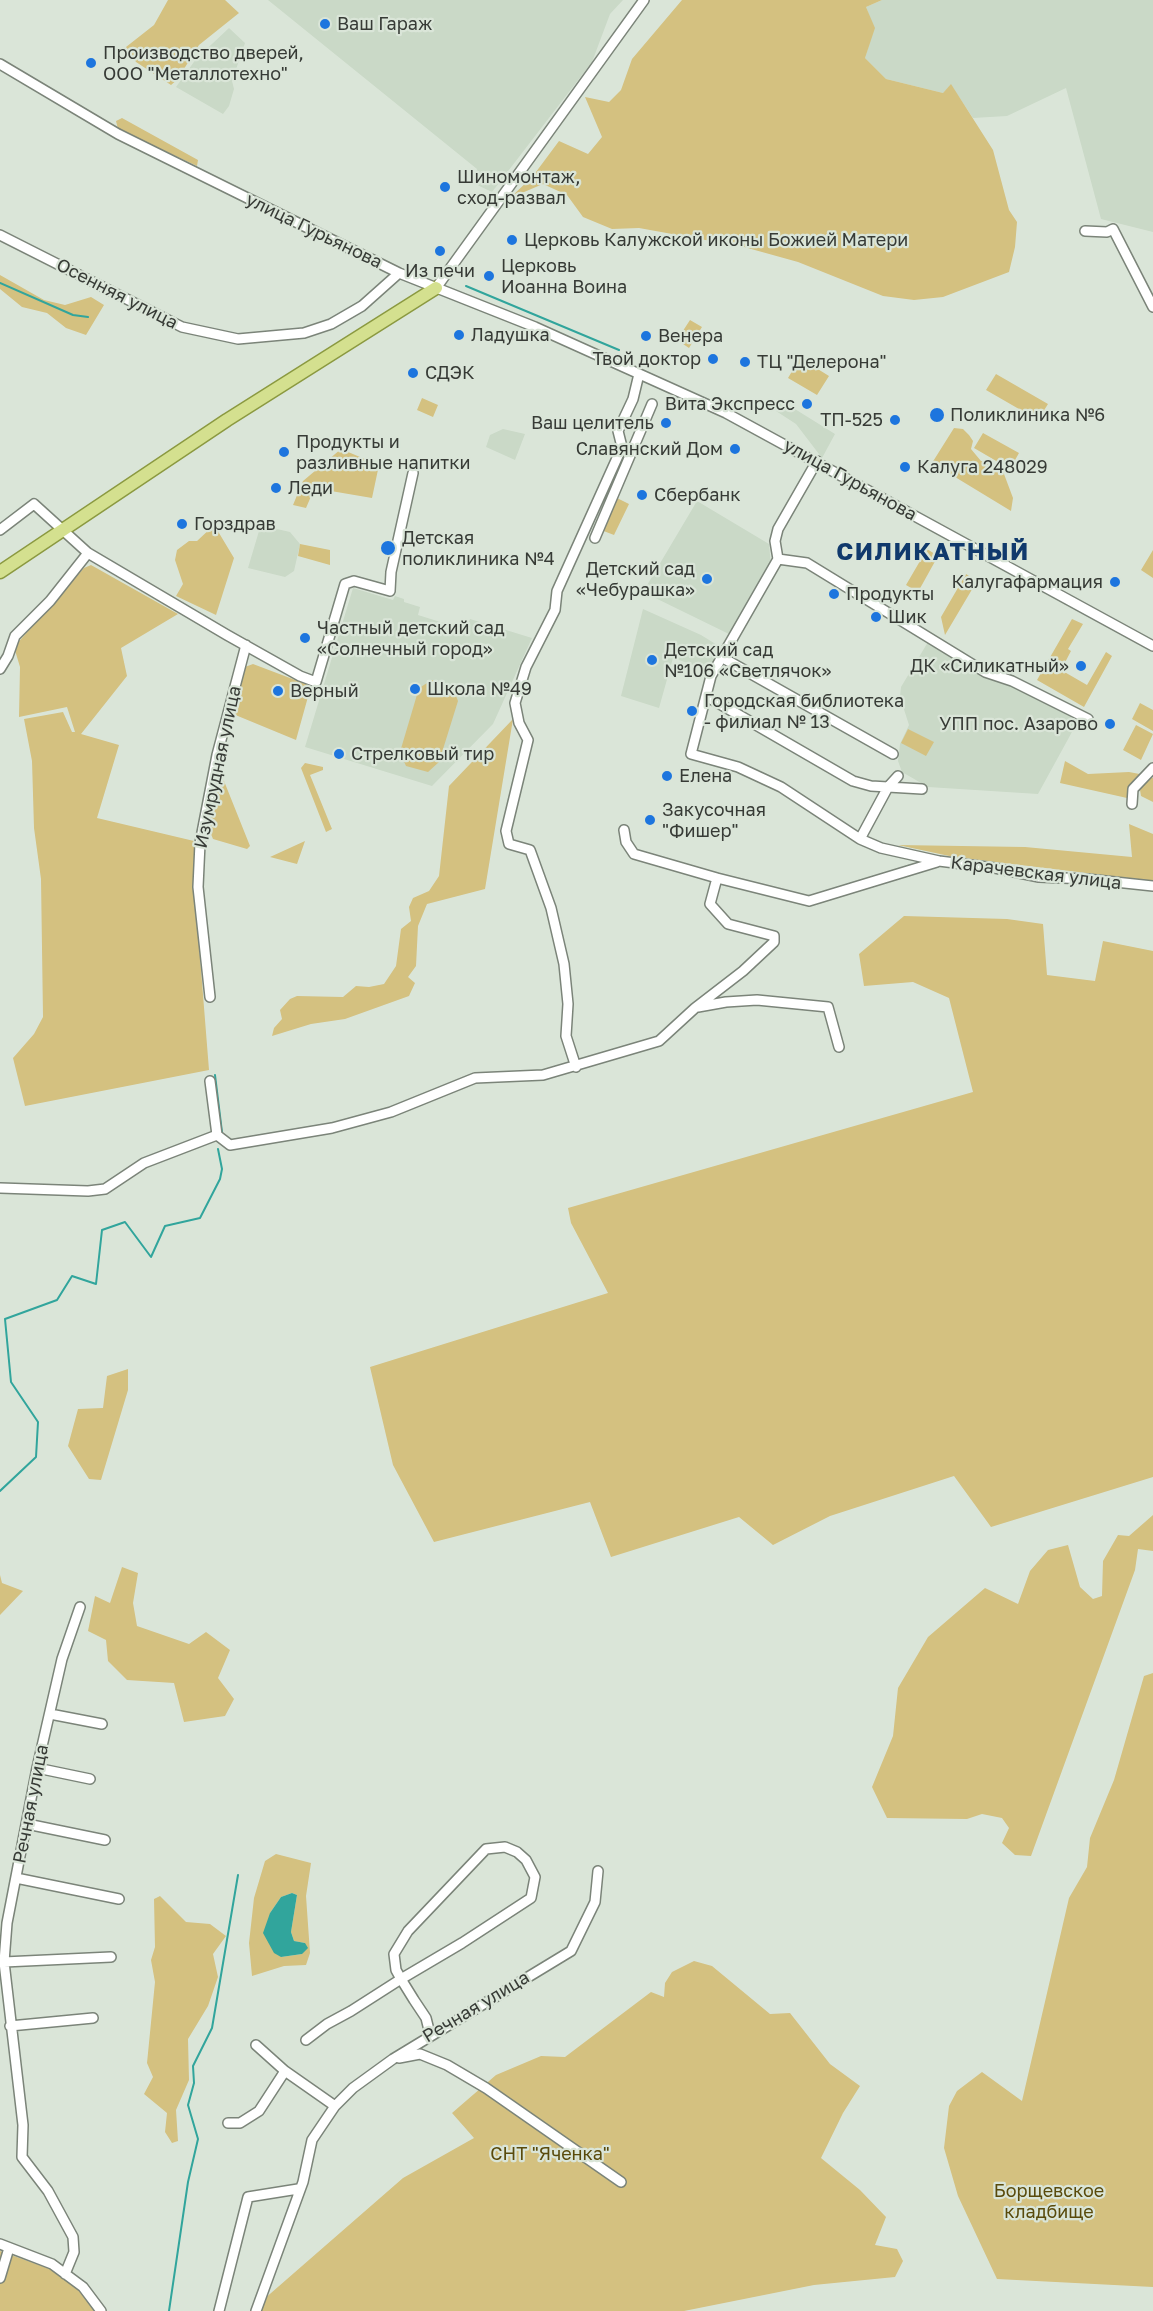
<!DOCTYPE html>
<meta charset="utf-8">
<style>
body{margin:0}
canvas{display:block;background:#dae5d8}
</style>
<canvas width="1153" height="2311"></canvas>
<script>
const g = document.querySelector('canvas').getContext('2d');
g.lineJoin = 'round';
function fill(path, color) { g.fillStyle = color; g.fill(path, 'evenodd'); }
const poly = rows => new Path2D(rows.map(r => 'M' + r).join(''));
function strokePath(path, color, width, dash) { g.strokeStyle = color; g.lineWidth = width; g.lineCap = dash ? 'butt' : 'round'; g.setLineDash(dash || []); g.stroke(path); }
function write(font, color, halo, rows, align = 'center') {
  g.font = font + ' "Golos Text",sans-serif'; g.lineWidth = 4.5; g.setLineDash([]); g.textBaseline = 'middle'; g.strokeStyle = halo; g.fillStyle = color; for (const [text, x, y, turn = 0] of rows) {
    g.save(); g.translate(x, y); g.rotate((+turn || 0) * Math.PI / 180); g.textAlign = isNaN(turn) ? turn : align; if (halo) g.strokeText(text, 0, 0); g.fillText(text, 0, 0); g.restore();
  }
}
fill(poly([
 [268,0,623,0,610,14,592,62,492,192,473,183,477,169],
 [882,0,1153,0,1153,232,1101,219,1066,88,1007,116,973,118,951,85,943,93,886,79,865,58,874,28,866,7],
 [229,28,245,43,232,81,234,89,229,106,223,114,176,87,196,59],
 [782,401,835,434,822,458,796,424,776,411],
 [503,429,525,434,515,460,486,447,490,435],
 [697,501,769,544,771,566,731,635,643,592],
 [268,527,290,532,300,544,294,571,285,577,248,568,259,531],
 [353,588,393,600,395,596,404,599,404,602,420,607,418,615,466,630,470,619,532,638,493,724,432,786,305,747],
 [643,609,701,635,722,648,714,663,710,662,708,670,673,658,659,708,621,696],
 [928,642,1078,721,1038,794,928,787,902,772,898,761,900,744,909,725,900,697,901,687]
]), '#cad9c7');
fill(poly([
 [168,0,225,0,239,13,199,45,177,80,171,85,136,62,126,47,154,25],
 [682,0,882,0,866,7,875,28,865,58,886,79,943,93,951,84,993,150,1009,210,1017,222,1015,247,1009,272,943,297,914,300,883,296,798,262,744,247,639,228,612,229,583,217,567,195,543,184,510,198,533,176,559,141,588,154,602,137,585,97,609,102,621,90,632,59],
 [122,118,198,160,197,166,118,129,116,121],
 [0,275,44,300,65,305,91,297,104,305,86,335,66,328,47,313,22,307,0,289],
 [690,320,702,327,689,348,677,340],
 [800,358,829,376,817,395,788,378],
 [996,374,1048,404,1038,420,986,390],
 [422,398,438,405,433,417,417,410],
 [954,428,963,429,969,435,973,441,971,449,981,461,1001,466,1013,498,1011,511,932,463],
 [983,433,1019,453,1010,469,974,448],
 [341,449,379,465,372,498,325,490,312,494,306,508,293,505,303,481],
 [615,497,629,504,614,535,601,530],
 [212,527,216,528,234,558,216,615,176,596,183,584,175,560,177,550,189,541,197,541],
 [300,544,330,550,330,565,298,556],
 [927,549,938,556,918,592,906,585],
 [1153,550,1153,578,1141,570],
 [91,565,178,614,121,648,127,676,81,734,119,745,97,818,194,841,194,882,209,1070,25,1106,13,1058,34,1034,43,1017,41,879,34,828,32,761,24,719,63,712,72,732,75,732,67,707,19,717,20,667,14,647,84,568],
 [966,574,977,581,945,635,941,617],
 [1072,619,1083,624,1068,649,1071,651,1061,670,1087,685,1106,652,1112,656,1084,707,1037,680],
 [253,664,311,686,296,740,233,714,245,667],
 [432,680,452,686,458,701,439,762,428,772,406,766,400,752,419,688],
 [1140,703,1153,710,1153,731,1132,719],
 [513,719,485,889,427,904,418,926,416,966,408,977,415,983,409,996,345,1019,311,1024,272,1036,274,1028,282,1019,280,1010,290,999,297,996,343,997,356,986,369,987,384,984,396,966,401,929,411,921,409,907,413,898,429,891,439,876,449,786],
 [1136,725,1153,734,1141,760,1123,750],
 [908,729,934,742,926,756,901,743],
 [1065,761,1088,774,1129,772,1145,775,1128,792,1127,798,1060,783],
 [305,763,323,767,323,770,310,775,332,829,326,832,301,768],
 [1149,776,1153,778,1153,802,1141,796,1140,790],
 [215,778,224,781,250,846,247,849,213,839,211,834,208,812],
 [1129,824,1153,834,1153,881,954,857,898,845,1025,847,1132,857],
 [305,841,297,864,270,857],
 [904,916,1007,919,1043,924,1047,975,1095,981,1103,941,1153,951,1153,1477,991,1527,954,1476,830,1516,773,1545,739,1517,611,1557,590,1502,434,1542,393,1465,370,1367,608,1293,571,1223,568,1208,973,1092,949,998,913,982,864,986,859,954],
 [128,1369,128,1390,101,1480,89,1479,68,1446,78,1409,103,1408,107,1376],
 [1153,1515,1153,1551,1138,1549,1135,1570,1031,1856,1015,1855,1002,1843,1009,1828,1002,1818,982,1814,967,1819,887,1818,872,1787,893,1736,898,1688,928,1637,985,1588,1018,1604,1030,1571,1048,1550,1068,1545,1080,1587,1093,1599,1102,1596,1103,1561,1118,1535,1129,1536],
 [122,1567,138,1573,133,1603,137,1626,189,1644,206,1632,230,1650,218,1678,234,1699,225,1716,184,1722,174,1683,127,1680,108,1661,106,1640,88,1631,95,1596,110,1603],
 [0,1575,2,1583,23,1591,0,1615],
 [1153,1673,1153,2287,997,2279,958,2196,944,2148,949,2106,957,2091,982,2072,1022,2101,1069,1898,1087,1867,1090,1838,1114,1780,1144,1676],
 [276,1854,311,1863,306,1896,310,1953,306,1965,284,1966,252,1976,249,1943,254,1898,265,1861],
 [292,1893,297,1895,291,1932,294,1941,305,1943,302,1954,281,1957,270,1913,281,1897],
 [160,1896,186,1922,210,1924,226,1936,213,1954,218,1977,208,2006,188,2039,189,2080,176,2110,178,2141,172,2143,165,2132,167,2113,144,2094,153,2077,147,2063,155,1982,151,1960,155,1947,154,1899],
 [694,1961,712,1966,770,2014,790,2013,830,2064,860,2086,843,2113,821,2158,860,2190,886,2217,875,2245,897,2249,903,2261,895,2277,814,2285,684,2311,259,2311,263,2300,403,2178,474,2138,452,2113,496,2075,541,2056,565,2057,651,1992,664,1997,665,1983,672,1972],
 [0,2251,50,2269,77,2288,94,2311,0,2311]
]), '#d4c180');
fill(poly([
 [292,1893,297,1895,291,1932,294,1941,305,1943,308,1948,302,1954,281,1957,274,1953,263,1933,270,1913,281,1897]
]), '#31a59c');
strokePath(poly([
 [0,283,73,315,88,317],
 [466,286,619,350],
 [215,1075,222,1132],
 [0,1491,36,1457,38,1422,11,1382,5,1319,57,1300,72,1276,96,1284,102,1230,125,1222,151,1257,165,1226,200,1218,220,1179,222,1169,218,1149],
 [169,2311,188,2182,198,2139,188,2105,194,2083,193,2066,212,2028,238,1875]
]), '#31a59c', 2);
const minor = poly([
 [0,64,118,134,399,273,535,327,726,413,1153,646],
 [1085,231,1107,232,1113,229,1153,307],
 [0,235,182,327,238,339,304,333,331,324,362,306,399,273],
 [436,288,644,0],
 [817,461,778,529,775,541,778,559,711,676,691,754,738,767,781,787,860,839,881,848,939,861,995,868,1039,877,1087,879,1153,886],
 [0,530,34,504,88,553,227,635,300,676,316,682,345,584,354,581,390,591,391,572,413,473],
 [595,538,652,404],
 [778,559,807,563,985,672,1012,681,1088,719],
 [723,658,893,754],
 [0,669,8,656,15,636,50,601,88,553],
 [706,696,853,781,871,786,922,789],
 [1132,804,1133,789,1153,768],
 [860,839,888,787,898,776],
 [717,878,809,901,937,862],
 [210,997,198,887,200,843,217,755,246,645],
 [698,1007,726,1002,757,1000,828,1007,839,1047],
 [576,1067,566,1036,568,1004,564,964,551,908,530,850,509,844,506,831,528,740,519,723,515,703,526,667,555,610,557,591,622,447,618,431,633,399,639,374],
 [210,1081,217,1135,230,1145,332,1128,391,1112,475,1078,543,1075,659,1041,695,1008,743,971,774,942,774,936,728,924,710,904,717,878,634,854,626,842,624,830],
 [0,1188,88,1191,105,1189,144,1163,217,1135],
 [50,1714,102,1724],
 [37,1768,90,1779],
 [27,1824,105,1840],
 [16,1878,119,1899],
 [4,1962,111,1957],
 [10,2026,93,2018],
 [306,2040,327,2024,351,2011,401,1979,462,1943,531,1898,535,1877,526,1860,517,1852,505,1847,486,1849,408,1931,394,1954,396,1970,401,1979,414,2000,426,2018,430,2034],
 [256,2045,285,2071,335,2106],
 [399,2058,420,2054,447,2065,486,2088,621,2182],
 [228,2123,240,2123,259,2111,285,2071],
 [0,2244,52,2264,83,2287,101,2311],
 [65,2274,74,2252,73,2237,48,2191,22,2157,23,2125,4,1962,7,1923,37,1768,62,1659,80,1607],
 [0,2278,9,2248],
 [219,2311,248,2197,298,2189],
 [256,2311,303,2182,312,2140,335,2106,353,2088,393,2059,571,1951,595,1902,598,1871]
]);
const major = poly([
 [0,572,227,420,436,288]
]);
strokePath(minor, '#7b8479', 12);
strokePath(major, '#8b9940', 15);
strokePath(minor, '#fff', 9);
strokePath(major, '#d4e08f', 12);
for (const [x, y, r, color] of [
 [325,24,6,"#1d75de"],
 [91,63,6,"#1d75de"],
 [445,187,6,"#1d75de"],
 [512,240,6,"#1d75de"],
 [440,251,6,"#1d75de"],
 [489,276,6,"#1d75de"],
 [459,335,6,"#1d75de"],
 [646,336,6,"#1d75de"],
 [713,359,6,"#1d75de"],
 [745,362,6,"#1d75de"],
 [413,373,6,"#1d75de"],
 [807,404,6,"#1d75de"],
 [937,415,8,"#1d75de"],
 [895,420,6,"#1d75de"],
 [666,423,6,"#1d75de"],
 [735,449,6,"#1d75de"],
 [284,452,6,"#1d75de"],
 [905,467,6,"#1d75de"],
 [276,488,6,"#1d75de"],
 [642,495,6,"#1d75de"],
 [182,524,6,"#1d75de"],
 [388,548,8,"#1d75de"],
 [707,579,6,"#1d75de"],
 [1115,582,6,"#1d75de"],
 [834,594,6,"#1d75de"],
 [876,617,6,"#1d75de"],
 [305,638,6,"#1d75de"],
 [652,660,6,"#1d75de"],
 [1081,666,6,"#1d75de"],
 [415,689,6,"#1d75de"],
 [278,691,6,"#1d75de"],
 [692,711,6,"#1d75de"],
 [1110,724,6,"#1d75de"],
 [339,754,6,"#1d75de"],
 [667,776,6,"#1d75de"],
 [650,820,6,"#1d75de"]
]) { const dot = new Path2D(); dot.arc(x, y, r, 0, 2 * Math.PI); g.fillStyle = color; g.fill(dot); strokePath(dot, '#dae5d8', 2); }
write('18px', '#373b36', '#dae5d8', [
 ["Ваш Гараж",337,24],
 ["Производство дверей,",103,53],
 ["ООО \"Металлотехно\"",103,74],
 ["Шиномонтаж,",457,177],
 ["сход-развал",457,198],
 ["Церковь Калужской иконы Божией Матери",524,240],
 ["Церковь",501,266],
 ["Иоанна Воина",501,287],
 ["Из печи",440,271,"center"],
 ["Ладушка",471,335],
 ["Венера",658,336],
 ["Твой доктор",701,359,"right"],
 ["ТЦ \"Делерона\"",757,362],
 ["СДЭК",425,373],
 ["Вита Экспресс",795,404,"right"],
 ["Поликлиника №6",950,415],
 ["ТП-525",883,420,"right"],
 ["Ваш целитель",654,423,"right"],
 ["Продукты и",296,442],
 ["разливные напитки",296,463],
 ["Славянский Дом",723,449,"right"],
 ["Калуга 248029",917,467],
 ["Леди",288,488],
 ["Сбербанк",654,495],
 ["Горздрав",194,524],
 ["Детская",402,538],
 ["поликлиника №4",402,559],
 ["Детский сад",695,569,"right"],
 ["«Чебурашка»",695,590,"right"],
 ["Калугафармация",1103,582,"right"],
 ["Продукты",846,594],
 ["Шик",888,617],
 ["Частный детский сад",317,628],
 ["«Солнечный город»",317,649],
 ["Детский сад",664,650],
 ["№106 «Светлячок»",664,671],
 ["ДК «Силикатный»",1069,666,"right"],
 ["Школа №49",427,689],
 ["Верный",290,691],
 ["Городская библиотека",704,701],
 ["- филиал № 13",704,722],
 ["УПП пос. Азарово",1098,724,"right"],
 ["Стрелковый тир",351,754],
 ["Елена",679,776],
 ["Закусочная",662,810],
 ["\"Фишер\"",662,831]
], 'left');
write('18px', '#373b36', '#dae5d8', [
 ["улица Гурьянова",314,231,26],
 ["Осенняя улица",117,294,27],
 ["улица Гурьянова",850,480,29],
 ["Изумрудная улица",218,767,-78],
 ["Карачевская улица",1036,873,7],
 ["Речная улица",31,1804,-79],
 ["Речная улица",476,2007,-31]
]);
write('18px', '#594a0b', '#dae5d8', [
 ["СНТ \"Яченка\"",550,2154],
 ["Борщевское",1049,2191],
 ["кладбище",1049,2212]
]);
g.letterSpacing = '1.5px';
write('bold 24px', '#10396c', '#dae5d8', [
 ["СИЛИКАТНЫЙ",933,552]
]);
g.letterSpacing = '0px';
</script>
